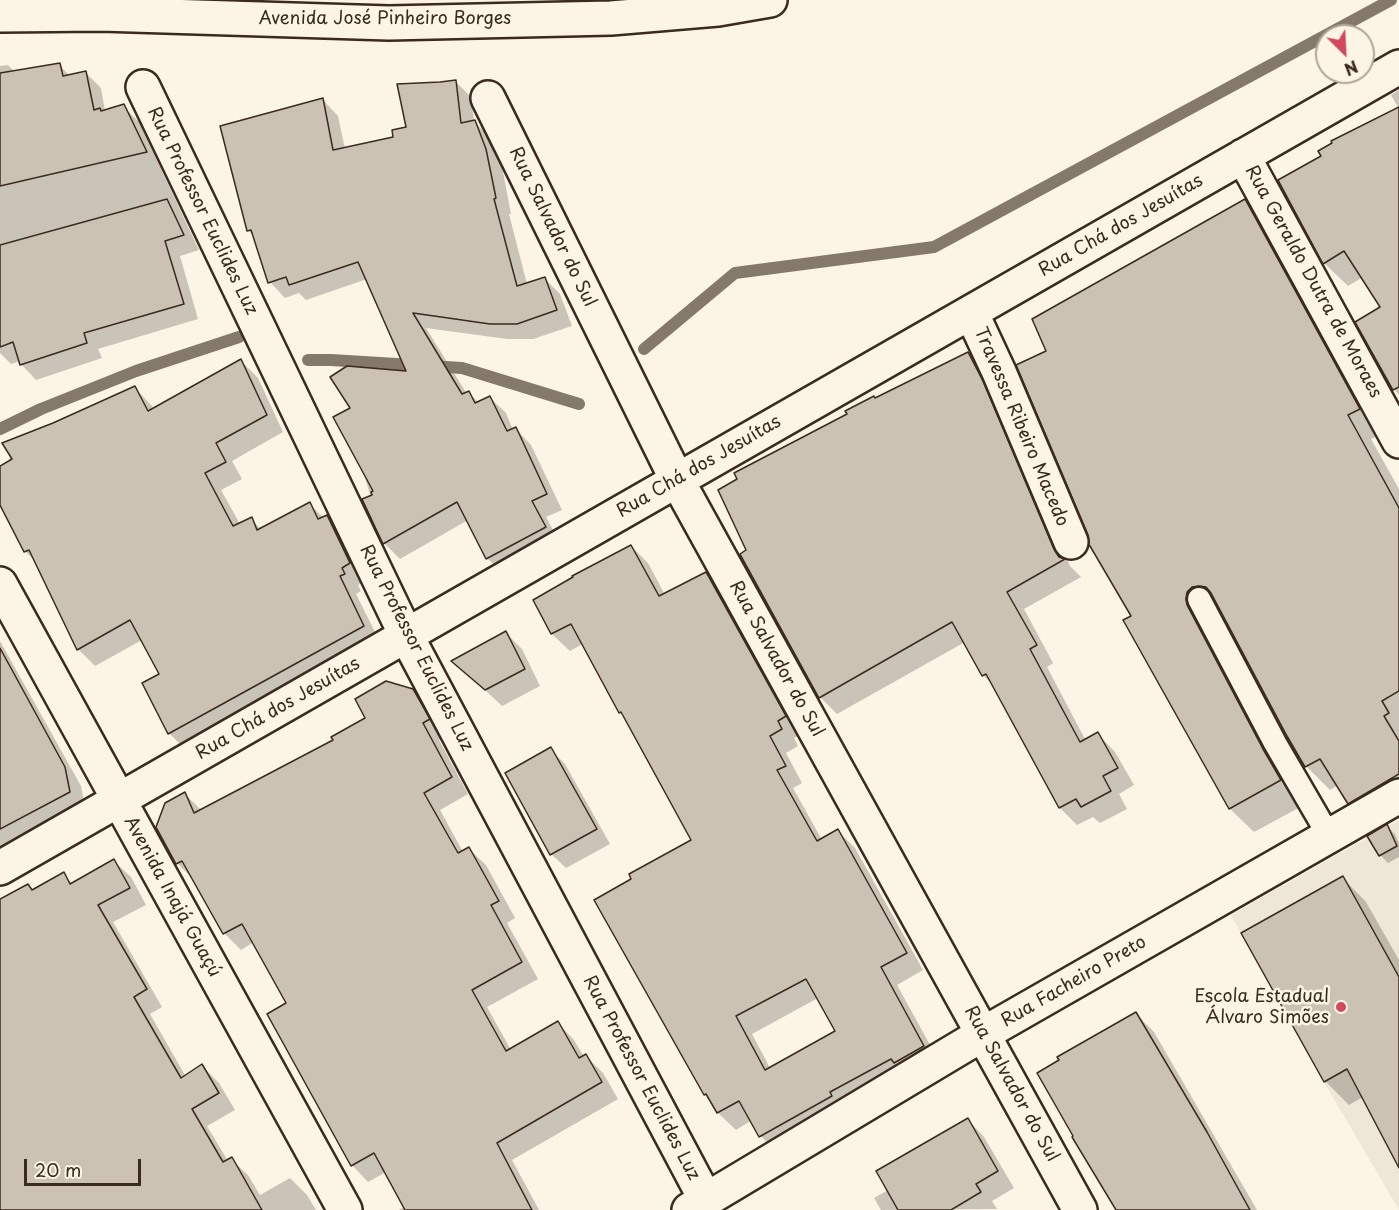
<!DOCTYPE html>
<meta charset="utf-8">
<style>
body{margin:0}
#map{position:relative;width:1399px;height:1210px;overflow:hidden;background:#fcf5e5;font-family:"Playpen Sans",sans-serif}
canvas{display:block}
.north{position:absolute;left:1315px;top:24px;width:60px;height:60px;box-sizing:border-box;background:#fcf5e5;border:2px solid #afa495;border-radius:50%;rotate:156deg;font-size:16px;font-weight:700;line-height:24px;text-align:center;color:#3b2a1e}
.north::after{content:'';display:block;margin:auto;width:21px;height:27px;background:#d1495b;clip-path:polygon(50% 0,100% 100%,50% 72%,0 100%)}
.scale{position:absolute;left:24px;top:1159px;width:117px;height:27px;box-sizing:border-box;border:3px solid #3b2a1e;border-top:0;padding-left:8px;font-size:18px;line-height:21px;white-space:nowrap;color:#3b2a1e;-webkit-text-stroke:4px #fcf5e5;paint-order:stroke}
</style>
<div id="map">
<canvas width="1399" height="1210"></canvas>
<div class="north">N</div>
<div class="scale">20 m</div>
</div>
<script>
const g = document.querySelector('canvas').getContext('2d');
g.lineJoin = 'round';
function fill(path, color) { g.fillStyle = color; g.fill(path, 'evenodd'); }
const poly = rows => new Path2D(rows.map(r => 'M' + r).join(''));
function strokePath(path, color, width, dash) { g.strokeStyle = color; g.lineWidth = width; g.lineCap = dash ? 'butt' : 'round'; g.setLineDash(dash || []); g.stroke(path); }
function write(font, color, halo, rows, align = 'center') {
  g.font = font + ' "Playpen Sans",sans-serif'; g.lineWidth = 5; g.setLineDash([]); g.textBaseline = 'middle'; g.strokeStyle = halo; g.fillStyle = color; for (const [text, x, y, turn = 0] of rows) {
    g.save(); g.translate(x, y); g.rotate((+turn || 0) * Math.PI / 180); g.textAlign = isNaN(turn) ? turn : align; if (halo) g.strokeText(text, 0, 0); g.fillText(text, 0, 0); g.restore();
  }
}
fill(poly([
 [1399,820,1399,1210,1324,1082,1231,915]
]), '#eee6d6');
fill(poly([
 [8,65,15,72,59,65,70,76,85,72,101,88,105,111,123,106,139,122,199,250,180,256,198,319,98,349,102,358,36,380,21,364,20,361,11,364,0,353,0,66],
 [455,81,471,97,474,121,490,138,502,167,511,214,509,214,527,284,545,279,560,294,572,326,533,339,507,339,426,328,467,394,469,393,479,403,490,398,506,413,513,430,516,429,531,445,562,510,546,517,560,543,503,573,487,558,468,520,400,559,384,543,362,467,409,373,367,279,306,300,299,293,285,298,270,282,254,236,248,230,323,100,338,116,345,149,394,138,408,128],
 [1399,90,1399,395,1394,389,1382,308,1363,277,1348,286,1324,263,1399,109,1391,95],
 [1245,201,1269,224,1383,433,1371,439,1399,489,1399,811,1373,827,1349,803,1338,785,1330,790,1306,766,1221,609,1216,611,1304,805,1254,832,1230,809,1125,621,1133,617,1048,351],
 [968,354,986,372,1000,400,1070,566,1081,577,1024,609,1053,663,1047,667,1086,741,1098,734,1115,752,1134,785,1119,794,1127,809,1100,823,1093,817,1077,825,1060,808,994,686,983,675,965,642,837,714,820,697,748,550,876,400],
 [241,361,258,378,283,432,232,461,242,479,221,490,240,524,251,519,262,530,309,504,324,518,327,516,344,534,367,580,358,585,361,591,356,594,381,644,187,751,170,734,144,683,161,674,142,640,95,666,78,649,37,563,25,551,0,502,0,468,14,460,54,424,134,387,151,405,154,409],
 [631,546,648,563,665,595,706,574,723,591,802,734,794,738,798,746,786,753,802,783,793,788,822,840,838,831,855,848,923,970,897,985,940,1063,778,1154,761,1136,752,1120,736,1130,718,1113,713,1102,705,1094,633,880,693,841,626,718,621,713,584,643,570,651,552,634,535,600],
 [818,998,837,1031,770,1068,752,1034],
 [506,633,522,649,540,686,502,706,454,661],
 [0,641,81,786,85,808,0,856],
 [412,690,430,707,445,736,439,740,468,794,440,810,463,852,469,849,486,865,515,918,507,923,538,979,487,1007,511,1050,558,1023,574,1040,584,1057,586,1056,603,1073,618,1099,512,1160,539,1210,399,1210,405,1206,386,1172,368,1182,352,1165,288,1003,254,942,241,950,224,933,194,880,177,863,185,794,202,811,335,740],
 [550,749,565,764,610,844,566,868,551,854],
 [1387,826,1395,834,1399,843,1399,857,1388,863,1380,855],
 [114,861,131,877,146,905,113,922,162,1007,150,1014,186,1077,202,1066,219,1083,235,1110,207,1126,228,1161,231,1159,248,1175,260,1195,290,1178,307,1195,316,1210,0,1210,0,901,28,885,33,891,63,874,73,884],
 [1343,878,1366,902,1399,960,1399,1165,1363,1097,1349,1105,1325,1081],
 [1136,1014,1154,1032,1257,1210,1118,1210],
 [968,1120,984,1137,1014,1188,992,1201,997,1209,881,1210,874,1198,888,1190]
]), '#0003');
strokePath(poly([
 [644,349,735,273,934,247,1391,0],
 [308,360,331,360,462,368,579,404],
 [0,429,41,409,136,371,239,337]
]), '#85796b', 12);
const building = poly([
 [60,63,63,76,86,71,94,110,100,108,101,111,124,104,147,152,0,186,0,73,60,63],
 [456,80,461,123,475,120,486,149,496,198,494,199,517,286,545,277,557,310,517,324,490,324,413,313,462,394,469,391,475,403,490,396,507,431,516,427,547,494,532,501,546,527,486,559,457,502,383,544,362,499,372,495,371,492,373,491,333,417,350,408,330,377,347,366,406,371,358,262,289,285,286,277,268,283,251,230,247,231,220,126,323,98,333,150,393,137,392,130,406,127,397,84,440,82,456,80],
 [1399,107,1399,387,1393,390,1355,322,1380,307,1344,251,1323,264,1278,180,1321,156,1318,151,1332,143,1331,141,1399,107],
 [167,199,184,235,165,241,184,304,84,333,87,343,20,365,13,342,0,347,0,245,167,199],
 [1245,199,1360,409,1348,415,1399,508,1399,691,1382,701,1389,713,1384,716,1399,741,1399,774,1348,804,1320,759,1305,767,1287,736,1211,593,1206,587,1199,586,1192,587,1187,592,1186,599,1187,605,1263,749,1281,780,1229,809,1123,620,1131,616,1090,546,1089,546,1088,535,1016,365,1046,351,1032,319,1245,199],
 [968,352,983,381,1054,549,1059,557,1065,559,1007,592,1037,645,1030,649,1080,742,1098,732,1118,768,1103,776,1111,791,1081,807,1076,799,1059,808,986,674,982,676,952,622,819,698,740,554,746,550,718,490,737,479,734,473,847,414,845,411,874,396,875,398,968,352],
 [241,359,267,415,216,443,226,462,205,473,233,526,252,517,257,530,310,502,318,519,327,515,350,563,342,568,345,574,340,576,364,626,168,734,142,683,159,674,130,620,77,650,29,550,24,552,0,505,0,466,12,459,2,443,53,423,135,386,148,411,241,359],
 [631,545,659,596,706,572,786,716,778,721,782,729,770,736,786,766,777,770,817,841,838,829,907,953,881,967,924,1046,894,1063,891,1059,830,1092,832,1096,759,1137,739,1101,717,1113,706,1094,704,1095,594,900,631,879,629,874,691,840,621,712,619,713,571,624,551,634,533,600,573,577,572,576,631,545],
 [806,979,835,1031,765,1070,736,1016,806,979],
 [506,631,525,669,485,690,451,661,506,631],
 [0,648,65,767,70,792,0,829,0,648],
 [386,681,413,689,430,719,423,723,452,777,424,793,458,853,469,847,499,901,491,905,522,962,472,990,506,1051,558,1021,579,1058,586,1054,602,1082,497,1143,532,1210,405,1210,374,1153,351,1166,267,1014,286,1003,242,924,223,934,182,861,176,864,156,827,165,803,185,792,194,813,333,740,331,737,365,718,355,699,386,681],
 [551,747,597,829,550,855,505,773,551,747],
 [1387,824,1397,846,1379,856,1367,836,1387,824],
 [114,859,130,888,98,905,147,989,134,997,181,1078,202,1064,219,1093,192,1109,223,1162,232,1157,262,1210,0,1210,0,899,28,884,32,890,64,872,70,884,114,859],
 [1343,876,1399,977,1399,1168,1347,1069,1324,1082,1241,933,1343,876],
 [1136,1012,1207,1132,1250,1210,1116,1210,1072,1137,1073,1136,1037,1073,1059,1060,1057,1057,1136,1012],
 [968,1118,998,1171,976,1184,981,1192,951,1210,898,1210,876,1171,968,1118]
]);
fill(building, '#ccc2b3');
strokePath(building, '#3b2a1e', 1.5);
const lane = poly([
 [1199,599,1275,743,1329,836]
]);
const street = poly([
 [143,87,406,635,706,1200],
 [488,98,677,480,1080,1210],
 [1243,156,1399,441],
 [971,312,999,372,1071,542],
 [0,584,345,1210],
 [0,868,1399,67],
 [689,1210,983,1034,1399,796]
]);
const primary = poly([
 [0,15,101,14,389,23,611,18,718,9,770,0]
]);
strokePath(lane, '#3b2a1e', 27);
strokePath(street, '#3b2a1e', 38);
strokePath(primary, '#3b2a1e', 38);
strokePath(lane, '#fcf5e5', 22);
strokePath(street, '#fcf5e5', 33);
strokePath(primary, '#fcf5e5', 33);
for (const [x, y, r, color] of [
 [1341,1007,6,"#d1495b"]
]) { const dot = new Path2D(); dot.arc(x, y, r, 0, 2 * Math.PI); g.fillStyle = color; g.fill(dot); strokePath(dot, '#fcf5e5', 2); }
write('18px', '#3b2a1e', '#fcf5e5', [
 ["Avenida José Pinheiro Borges",385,19],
 ["Rua Professor Euclides Luz",202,211,64],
 ["Rua Chá dos Jesuítas",1121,226,-30],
 ["Rua Salvador do Sul",552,227,64],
 ["Rua Geraldo Dutra de Moraes",1313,282,61],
 ["Travessa Ribeiro Macedo",1021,427,67],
 ["Rua Chá dos Jesuítas",699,467,-30],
 ["Rua Professor Euclides Luz",416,648,63],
 ["Rua Salvador do Sul",776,659,61],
 ["Rua Chá dos Jesuítas",278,709,-30],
 ["Avenida Inajá Guaçú",172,897,61],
 ["Rua Facheiro Preto",1074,982,-30],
 ["Rua Professor Euclides Luz",641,1078,62],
 ["Rua Salvador do Sul",1011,1084,61]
]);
write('18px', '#3b2a1e', '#fcf5e5', [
 ["Escola Estadual",1329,997],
 ["Álvaro Simões",1329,1018]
], 'right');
</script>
